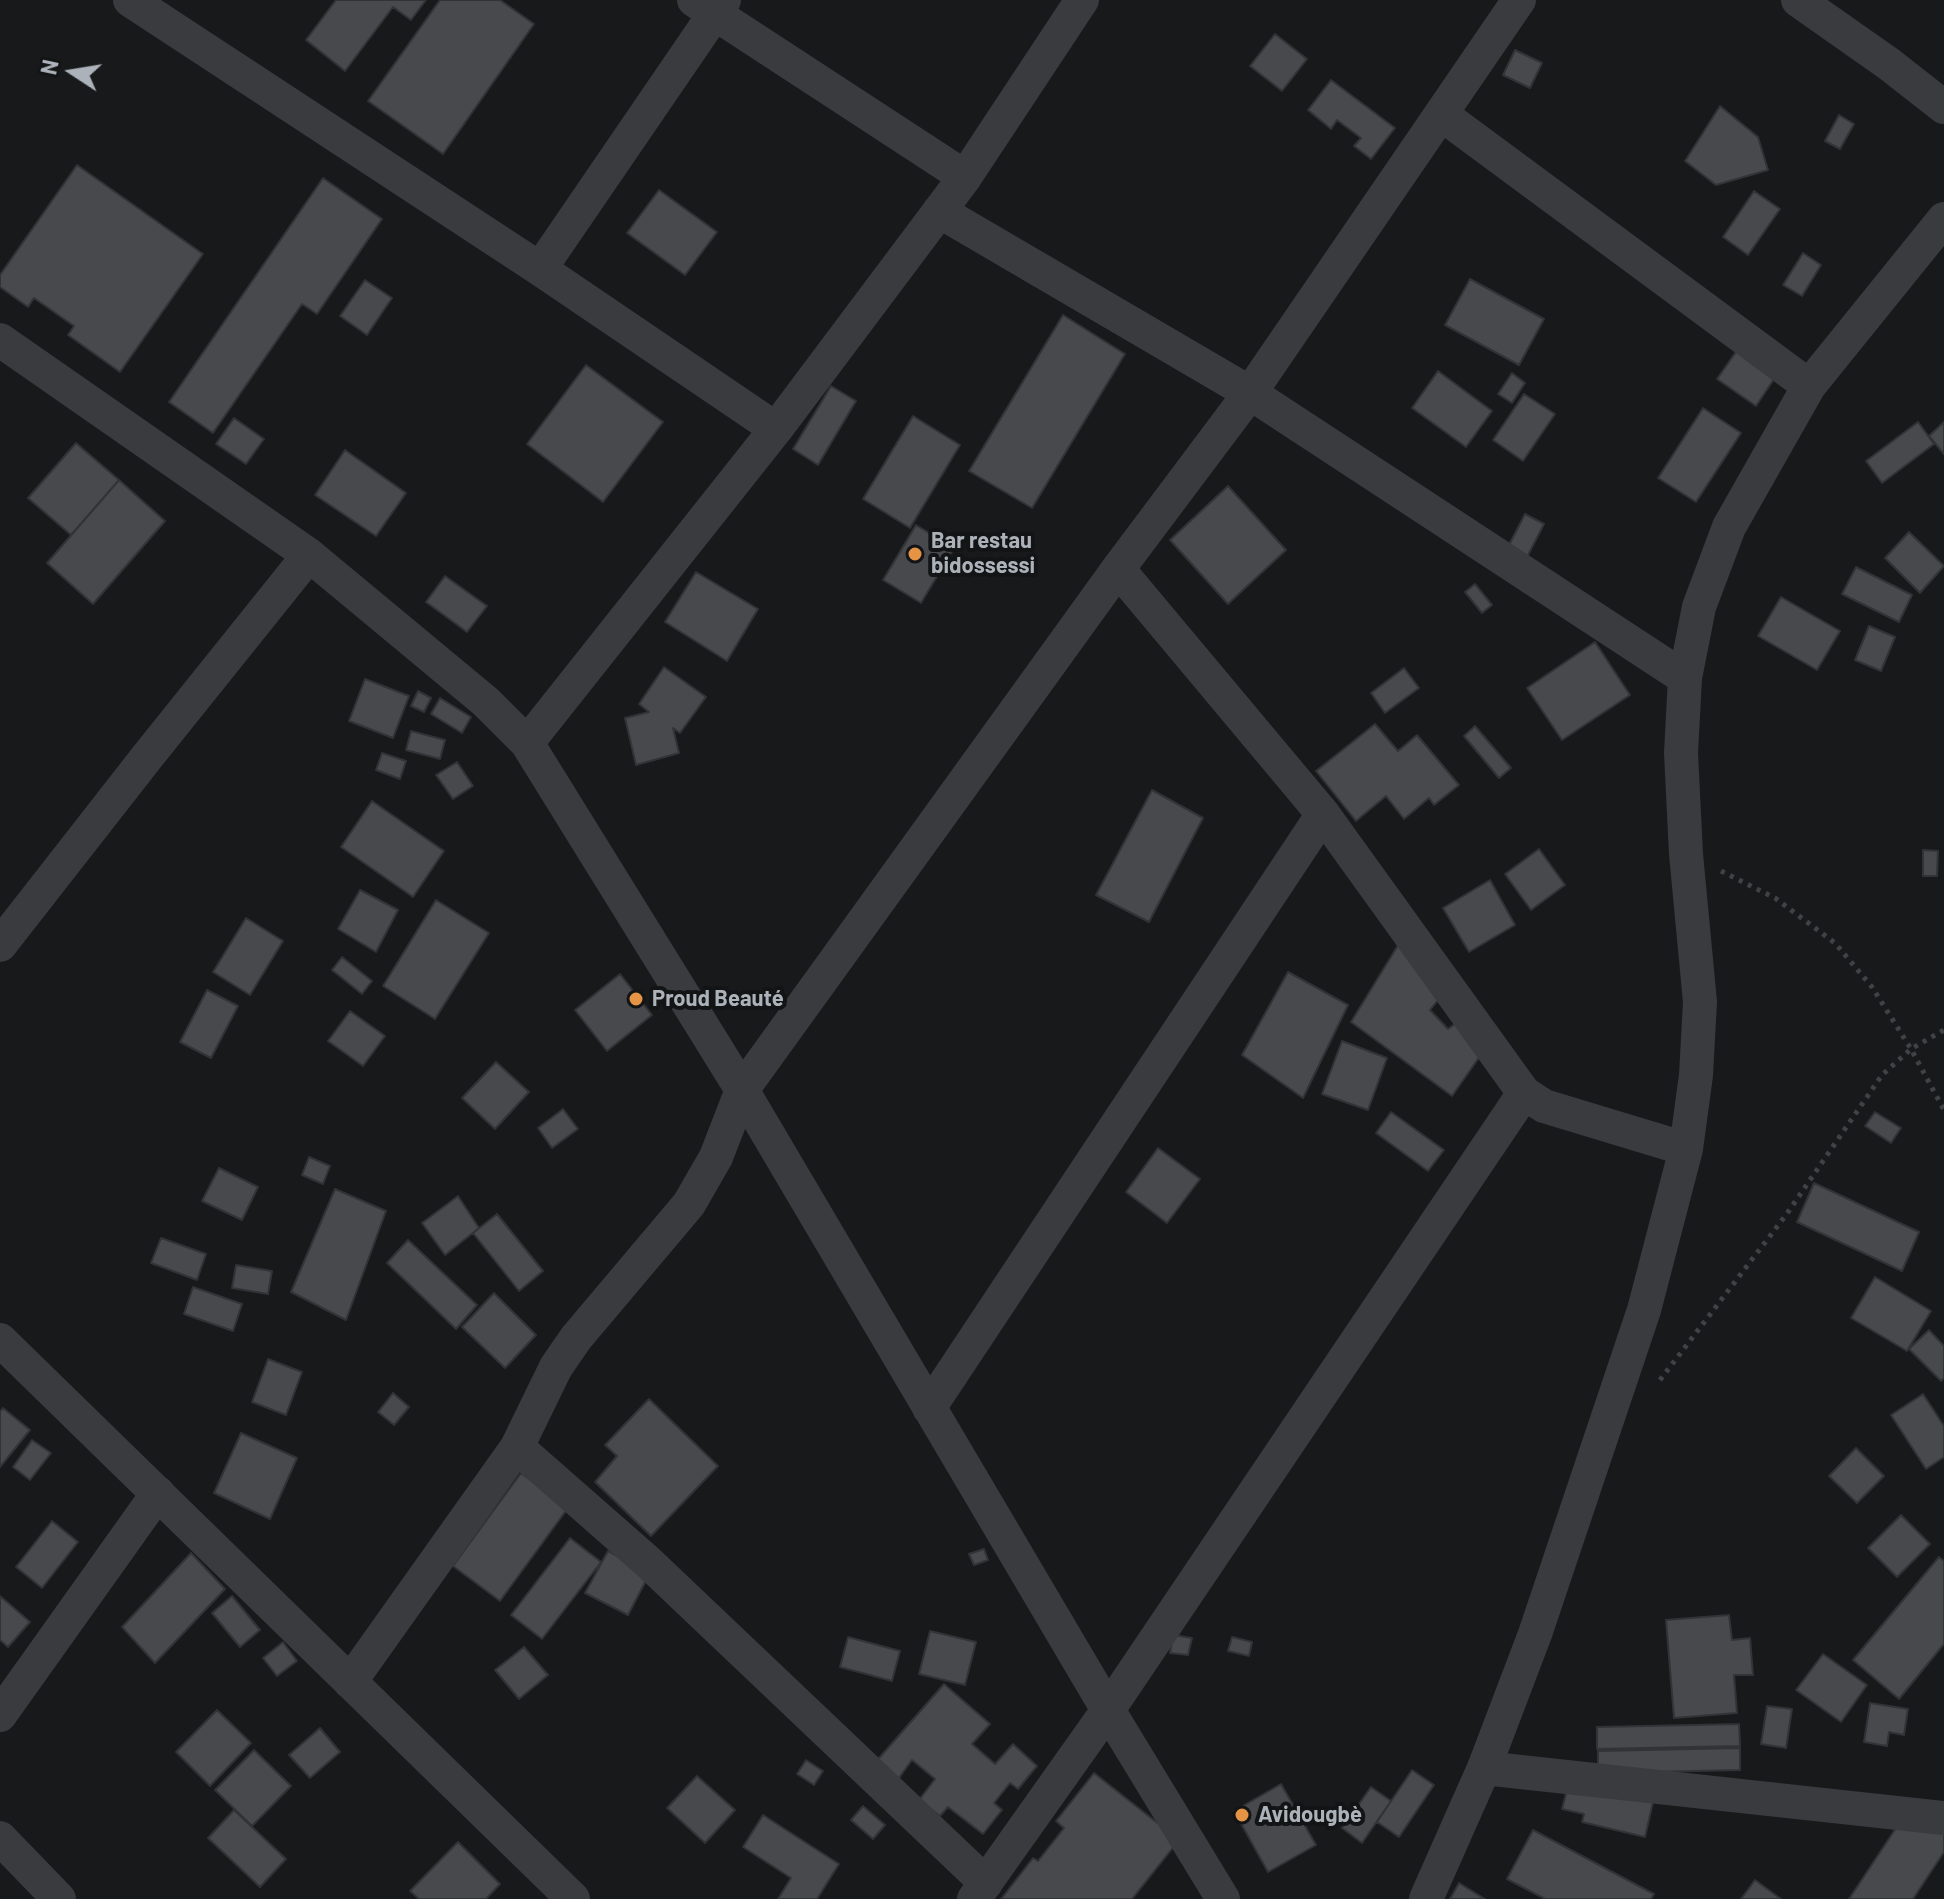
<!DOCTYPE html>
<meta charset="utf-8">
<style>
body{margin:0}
#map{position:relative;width:1944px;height:1899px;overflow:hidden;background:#18191a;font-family:Barlow,sans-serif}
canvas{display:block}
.north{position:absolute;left:32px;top:32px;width:80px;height:80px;-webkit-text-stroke:6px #131415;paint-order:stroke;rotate:282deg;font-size:22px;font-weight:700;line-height:32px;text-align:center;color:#acb2b9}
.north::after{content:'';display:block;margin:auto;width:28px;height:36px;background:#acb2b9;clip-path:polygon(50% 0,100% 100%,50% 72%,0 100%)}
</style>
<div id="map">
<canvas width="1944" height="1899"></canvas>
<div class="north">N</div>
</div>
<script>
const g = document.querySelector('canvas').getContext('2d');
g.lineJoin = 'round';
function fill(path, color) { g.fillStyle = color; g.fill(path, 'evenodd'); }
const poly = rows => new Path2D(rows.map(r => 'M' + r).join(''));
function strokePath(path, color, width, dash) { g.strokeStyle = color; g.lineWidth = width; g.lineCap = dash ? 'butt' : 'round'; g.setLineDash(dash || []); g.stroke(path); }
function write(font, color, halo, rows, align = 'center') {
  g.font = font + ' Barlow,sans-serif'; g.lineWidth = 8; g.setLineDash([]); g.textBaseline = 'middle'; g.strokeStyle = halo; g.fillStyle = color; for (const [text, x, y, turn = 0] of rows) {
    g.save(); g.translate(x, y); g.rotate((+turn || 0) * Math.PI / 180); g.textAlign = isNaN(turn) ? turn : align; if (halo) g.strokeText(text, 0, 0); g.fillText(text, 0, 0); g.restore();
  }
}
const building = poly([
 [336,0,426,0,411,20,393,7,345,71,306,40,336,0],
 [440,0,500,0,534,24,443,154,368,101,440,0],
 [1275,34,1307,59,1282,91,1250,66,1275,34],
 [1515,50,1542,63,1530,88,1503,75,1515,50],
 [1331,80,1395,128,1371,159,1354,146,1361,138,1337,120,1331,129,1308,110,1331,80],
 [1720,106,1758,137,1768,170,1716,185,1685,161,1720,106],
 [1839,115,1854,124,1840,149,1825,141,1839,115],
 [77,165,203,254,120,372,68,335,74,326,34,298,28,307,0,287,0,275,77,165],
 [323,178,382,219,317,314,302,304,213,433,169,402,323,178],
 [659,190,717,232,685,275,627,233,659,190],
 [1754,191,1780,209,1748,255,1723,237,1754,191],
 [1803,253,1821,265,1802,296,1783,285,1803,253],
 [1470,279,1544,319,1519,365,1445,325,1470,279],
 [365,280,392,298,367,335,340,316,365,280],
 [1063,315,1125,354,1032,508,969,471,1063,315],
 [1738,349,1776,376,1756,406,1717,379,1738,349],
 [586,365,663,422,603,502,527,444,586,365],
 [1438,371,1492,411,1466,447,1412,408,1438,371],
 [1512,373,1525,383,1512,403,1498,394,1512,373],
 [831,386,856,401,818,465,793,449,831,386],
 [1524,394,1555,414,1523,461,1493,440,1524,394],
 [1703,408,1741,433,1696,502,1658,478,1703,408],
 [913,416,960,445,910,528,863,499,913,416],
 [234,418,264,439,246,464,216,444,234,418],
 [1918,422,1934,444,1882,483,1866,461,1918,422],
 [1944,422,1944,454,1929,436,1944,422],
 [76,443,119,480,71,535,28,498,76,443],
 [345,450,406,493,376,536,315,495,345,450],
 [119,480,165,521,93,604,47,563,119,480],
 [1228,486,1286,550,1228,604,1170,540,1228,486],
 [1525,514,1544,524,1527,557,1508,547,1525,514],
 [916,525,954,548,921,603,883,580,916,525],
 [1909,532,1944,566,1920,593,1885,558,1909,532],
 [1856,567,1912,595,1899,622,1842,594,1856,567],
 [696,572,758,609,727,661,665,622,696,572],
 [445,576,487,606,467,632,426,602,445,576],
 [1475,584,1492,605,1482,613,1465,592,1475,584],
 [1781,597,1840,631,1817,670,1758,636,1781,597],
 [1869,626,1895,637,1881,671,1855,660,1869,626],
 [1595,642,1630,695,1562,740,1527,688,1595,642],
 [664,667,706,697,680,733,673,728,679,753,636,765,625,718,649,712,639,704,664,667],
 [1404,668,1419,688,1385,713,1371,693,1404,668],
 [365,679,409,696,393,738,349,721,365,679],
 [418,691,431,698,424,712,411,706,418,691],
 [440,698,471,717,462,733,431,714,440,698],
 [1375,724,1398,751,1417,735,1459,785,1434,805,1429,798,1404,819,1386,796,1356,821,1316,771,1375,724],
 [1475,726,1511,768,1499,778,1464,736,1475,726],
 [411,731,445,740,440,759,406,750,411,731],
 [382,753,406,761,400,779,376,770,382,753],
 [457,762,473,786,453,799,436,775,457,762],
 [1152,790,1203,818,1149,922,1096,895,1152,790],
 [372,801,444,851,413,897,341,847,372,801],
 [1539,849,1565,885,1531,910,1505,874,1539,849],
 [1923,850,1938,851,1937,876,1923,876,1923,850],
 [1490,880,1515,925,1469,952,1443,908,1490,880],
 [360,890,398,910,376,952,338,929,360,890],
 [436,900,489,933,435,1019,383,986,436,900],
 [246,918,283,941,250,995,213,972,246,918],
 [1400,942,1442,995,1430,1010,1448,1029,1460,1020,1485,1049,1452,1096,1351,1022,1400,942],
 [342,957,372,981,362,994,332,970,342,957],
 [1288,972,1348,1005,1303,1098,1242,1055,1288,972],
 [620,974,652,1015,607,1051,575,1010,620,974],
 [207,990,238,1006,211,1058,180,1042,207,990],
 [350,1011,385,1036,363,1066,328,1041,350,1011],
 [1342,1041,1387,1058,1368,1110,1322,1094,1342,1041],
 [496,1062,529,1092,495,1129,462,1098,496,1062],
 [563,1109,578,1129,552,1148,538,1128,563,1109],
 [1391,1112,1444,1150,1428,1171,1376,1133,1391,1112],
 [1875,1112,1901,1128,1891,1143,1865,1126,1875,1112],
 [1158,1148,1200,1179,1167,1223,1126,1192,1158,1148],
 [309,1157,330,1166,323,1184,302,1175,309,1157],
 [219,1168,258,1187,242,1220,202,1201,219,1168],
 [1814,1183,1919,1232,1902,1271,1797,1222,1814,1183],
 [335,1189,386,1211,346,1320,291,1292,335,1189],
 [458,1196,479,1228,445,1255,422,1223,458,1196],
 [497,1214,543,1271,519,1291,473,1233,497,1214],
 [161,1238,206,1254,197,1280,151,1263,161,1238],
 [408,1240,477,1305,456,1329,387,1263,408,1240],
 [236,1265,272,1271,268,1294,232,1288,236,1265],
 [1875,1277,1931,1311,1907,1351,1851,1318,1875,1277],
 [193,1287,242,1304,233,1331,184,1314,193,1287],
 [494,1293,536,1335,505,1368,462,1327,494,1293],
 [1929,1330,1944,1346,1944,1378,1941,1381,1909,1349,1929,1330],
 [268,1359,302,1372,286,1415,252,1402,268,1359],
 [393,1393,409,1407,394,1425,378,1412,393,1393],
 [1923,1394,1944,1426,1944,1457,1926,1469,1891,1415,1923,1394],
 [649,1399,718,1466,651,1536,595,1482,617,1456,605,1445,649,1399],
 [3,1408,30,1430,0,1467,0,1412,3,1408],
 [241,1433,297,1458,270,1519,214,1493,241,1433],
 [32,1440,51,1453,30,1480,13,1467,32,1440],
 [1856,1448,1884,1476,1857,1503,1829,1476,1856,1448],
 [521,1473,568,1508,500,1601,453,1566,521,1473],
 [1901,1515,1930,1544,1897,1577,1868,1548,1901,1515],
 [52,1521,78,1542,42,1588,16,1567,52,1521],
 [570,1538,601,1562,542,1639,511,1615,570,1538],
 [984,1549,988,1560,974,1565,969,1554,984,1549],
 [608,1551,650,1573,628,1615,585,1593,608,1551],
 [191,1553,225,1589,155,1663,122,1627,191,1553],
 [1939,1557,1944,1561,1944,1644,1899,1699,1853,1660,1939,1557],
 [0,1596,30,1622,8,1647,0,1640,0,1596],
 [232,1596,260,1630,240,1647,212,1613,232,1596],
 [1729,1615,1732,1640,1750,1638,1753,1675,1734,1675,1737,1713,1674,1718,1666,1620,1729,1615],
 [930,1631,976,1642,965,1685,919,1674,930,1631],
 [1173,1635,1192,1638,1188,1655,1170,1653,1173,1635],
 [848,1637,900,1651,892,1681,840,1667,848,1637],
 [1232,1637,1252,1642,1249,1656,1228,1651,1232,1637],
 [283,1642,297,1661,277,1676,263,1658,283,1642],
 [524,1647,548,1675,519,1699,495,1670,524,1647],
 [1823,1654,1867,1685,1841,1722,1796,1690,1823,1654],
 [944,1684,990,1724,972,1744,995,1764,1013,1744,1037,1766,1018,1789,1010,1783,994,1803,1002,1810,983,1834,948,1807,940,1816,919,1800,935,1779,912,1760,896,1782,873,1765,944,1684],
 [1870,1703,1908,1709,1904,1735,1889,1732,1887,1746,1864,1742,1870,1703],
 [1767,1706,1792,1709,1786,1748,1761,1744,1767,1706],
 [217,1710,251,1743,210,1786,176,1752,217,1710],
 [1739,1724,1740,1746,1597,1749,1597,1727,1739,1724],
 [320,1728,340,1752,310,1778,289,1755,320,1728],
 [1740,1748,1740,1770,1598,1773,1598,1751,1740,1748],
 [254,1750,291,1786,252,1826,215,1790,254,1750],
 [806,1760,823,1771,814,1785,797,1774,806,1760],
 [1412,1770,1434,1785,1399,1837,1377,1822,1412,1770],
 [1094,1773,1179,1840,1132,1899,1001,1899,1033,1858,1038,1861,1064,1828,1056,1821,1094,1773],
 [697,1776,735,1810,705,1843,667,1808,697,1776],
 [1281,1784,1316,1845,1268,1872,1234,1811,1281,1784],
 [1568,1786,1653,1802,1645,1837,1582,1822,1584,1814,1562,1809,1568,1786],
 [1371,1787,1391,1801,1362,1843,1342,1828,1371,1787],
 [863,1806,885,1825,873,1839,851,1820,863,1806],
 [234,1810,286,1859,260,1887,208,1838,234,1810],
 [763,1815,839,1864,817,1899,778,1899,791,1878,743,1847,763,1815],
 [1898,1825,1944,1829,1944,1852,1913,1899,1849,1899,1898,1825],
 [1533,1830,1654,1894,1651,1899,1545,1899,1507,1879,1533,1830],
 [458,1842,500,1884,486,1899,419,1899,410,1891,458,1842],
 [1755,1880,1781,1899,1741,1899,1755,1880],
 [1459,1883,1485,1899,1450,1899,1459,1883]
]);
fill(building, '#47494d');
strokePath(building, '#323336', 2);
strokePath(poly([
 [1721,871,1775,898,1835,943,1872,987,1911,1049,1944,1110],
 [1660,1380,1786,1215,1882,1075,1911,1049,1944,1030]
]), '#404246', 5, [4, 6]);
strokePath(poly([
 [130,0,540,269,776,429],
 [694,0,965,177],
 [1798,0,1889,64,1944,107],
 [1441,114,1809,386],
 [939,211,1250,393,1685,678],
 [540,269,724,0],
 [0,340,309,555,486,702,527,743,742,1090,1108,1710,1223,1899],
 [1118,569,1323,814,1524,1093,1544,1106,1686,1149],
 [527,743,776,429,965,177,1082,0],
 [0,945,147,757,309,555],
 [0,1340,573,1899],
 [929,1408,1323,814],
 [517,1447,648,1562,986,1883],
 [350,1682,517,1447,556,1367,576,1338,689,1204,716,1157,742,1090,1118,569,1250,393,1519,0],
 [0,1715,158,1493],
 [1484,1768,1944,1818],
 [0,1838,59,1899],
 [974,1899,1108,1710,1524,1093],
 [1426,1899,1484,1768,1535,1634,1644,1310,1686,1149,1696,1075,1700,1002,1686,854,1681,753,1685,678,1699,607,1729,527,1809,386,1944,219]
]), '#3a3b3f', 34);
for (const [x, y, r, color] of [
 [915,554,8,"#e59446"],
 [636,999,8,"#e59446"],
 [1242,1815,8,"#e59446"]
]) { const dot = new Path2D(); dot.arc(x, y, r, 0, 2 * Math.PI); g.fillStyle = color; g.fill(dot); strokePath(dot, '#131415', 3); }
write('bold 22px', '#acb2b9', '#131415', [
 ["Bar restau",931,541],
 ["bidossessi",931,566],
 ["Proud Beauté",652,999],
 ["Avidougbè",1258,1815]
], 'left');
</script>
